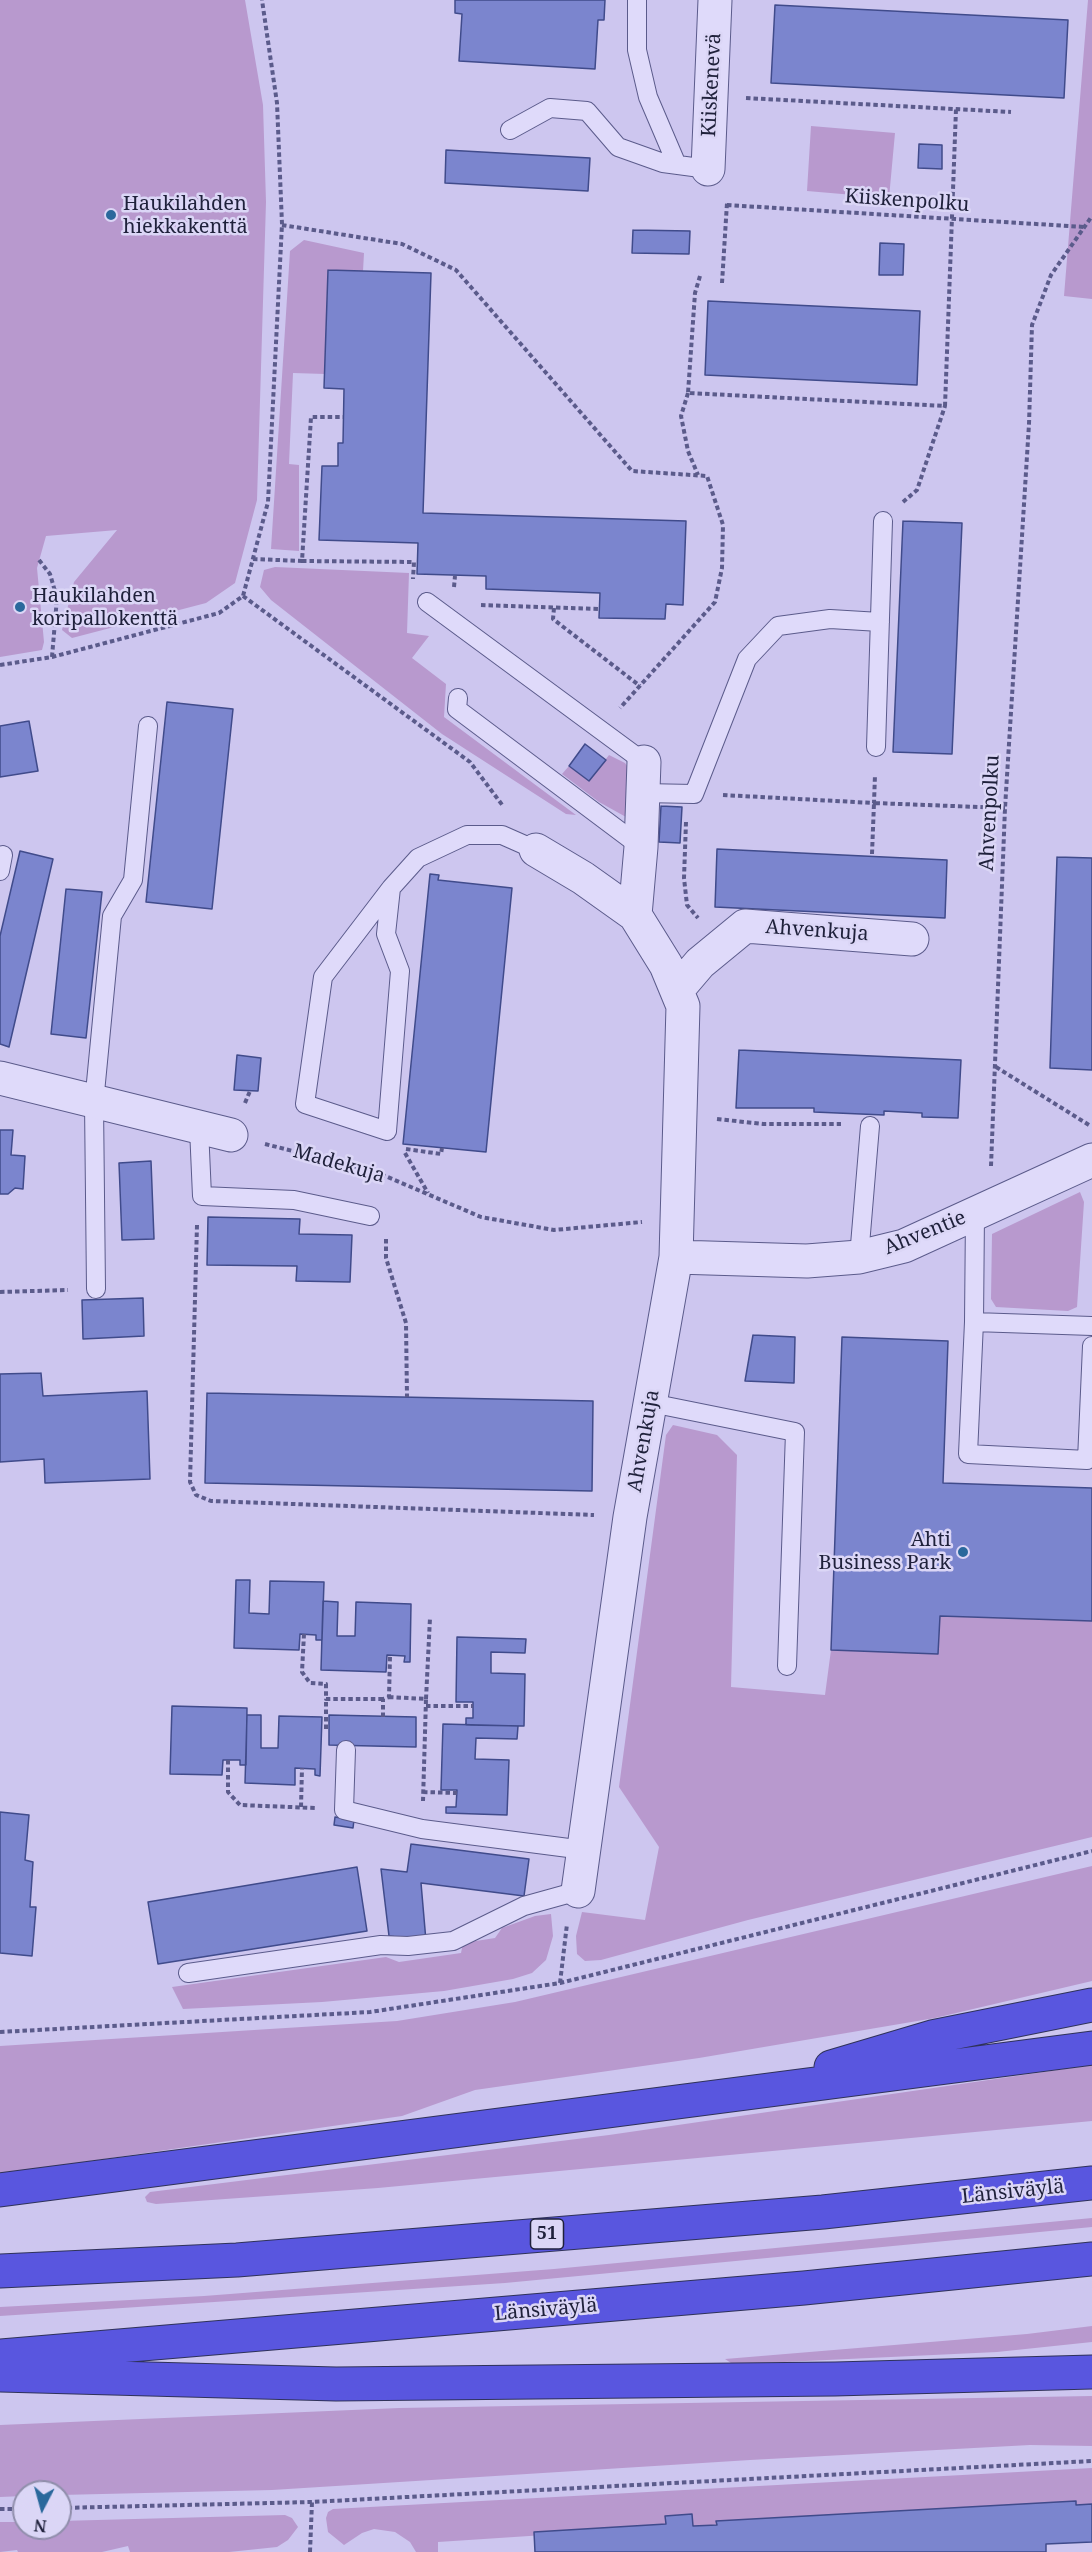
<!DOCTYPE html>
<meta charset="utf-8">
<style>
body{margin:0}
#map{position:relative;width:1092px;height:2552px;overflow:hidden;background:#cdc6ef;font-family:"Noto Serif",serif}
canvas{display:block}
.north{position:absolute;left:12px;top:2480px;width:60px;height:60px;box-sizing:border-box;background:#dbd6f6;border:2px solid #908eab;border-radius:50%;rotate:186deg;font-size:16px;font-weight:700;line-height:24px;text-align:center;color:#1f213b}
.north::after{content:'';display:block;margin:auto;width:21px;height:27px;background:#2a689c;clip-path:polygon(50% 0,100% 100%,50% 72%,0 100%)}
</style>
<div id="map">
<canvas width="1092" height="2552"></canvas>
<div class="north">N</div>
</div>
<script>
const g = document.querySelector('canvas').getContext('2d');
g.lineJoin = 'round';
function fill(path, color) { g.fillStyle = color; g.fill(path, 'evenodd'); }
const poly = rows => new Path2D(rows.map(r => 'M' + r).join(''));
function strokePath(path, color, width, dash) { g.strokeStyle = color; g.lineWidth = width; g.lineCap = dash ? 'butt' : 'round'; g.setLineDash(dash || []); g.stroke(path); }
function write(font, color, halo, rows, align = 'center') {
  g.font = font + ' "Noto Serif",serif'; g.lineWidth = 5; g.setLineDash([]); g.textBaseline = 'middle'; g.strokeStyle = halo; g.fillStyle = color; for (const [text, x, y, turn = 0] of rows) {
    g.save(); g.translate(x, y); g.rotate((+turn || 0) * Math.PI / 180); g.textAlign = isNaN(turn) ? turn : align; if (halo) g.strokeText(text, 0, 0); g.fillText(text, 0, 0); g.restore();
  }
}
fill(poly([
 [0,0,245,0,263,105,266,202,257,500,235,583,206,603,72,638,62,630,74,582,117,530,46,536,37,568,44,642,42,650,0,657],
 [1088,0,1092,0,1092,299,1064,296],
 [811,126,895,133,889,198,807,191],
 [304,240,364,253,363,271,328,270,325,374,293,373,289,464,299,465,299,551,271,549,290,251],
 [275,567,409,573,407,633,429,636,412,658,446,684,444,717,576,815,566,814,442,734,271,600,260,587,264,570],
 [609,755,625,763,632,773,626,817,599,802,562,774,569,766,589,781],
 [1080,1192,1084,1202,1077,1307,1068,1311,996,1307,991,1299,992,1234],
 [673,1425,717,1435,737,1455,731,1687,825,1695,831,1650,938,1654,940,1616,1092,1621,1092,1837,748,1920,601,1960,585,1961,577,1954,576,1936,582,1912,645,1920,659,1847,619,1787,666,1435],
 [1092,1866,1092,1981,935,2018,699,2058,475,2090,402,2116,0,2174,0,2046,397,2021,515,2002],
 [551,1914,553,1936,546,1960,532,1973,513,1979,444,1991,322,2002,183,2009,172,1987,386,1957,399,1962,461,1953,463,1943,495,1938,502,1928,535,1916],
 [1092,2065,1092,2121,378,2188,156,2204,147,2202,145,2197,150,2192,609,2135],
 [1092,2218,1092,2227,505,2283,0,2316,0,2307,204,2296,554,2269],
 [1092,2326,1092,2342,997,2352,763,2363,731,2363,725,2359,1027,2334],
 [1092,2396,1092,2446,1030,2445,750,2460,272,2490,60,2495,60,2492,24,2492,24,2496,0,2497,0,2425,399,2408],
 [1092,2468,1092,2504,693,2526,692,2514,666,2516,666,2527,438,2542,438,2552,416,2552,410,2542,395,2532,374,2529,362,2533,344,2545,328,2532,326,2518,328,2512,333,2509],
 [285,2515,292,2518,298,2527,288,2540,277,2547,229,2552,130,2552,128,2546,102,2552,18,2552,17,2550,0,2552,0,2522,24,2522,24,2528,60,2528,60,2521]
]), '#b899ce');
const building = poly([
 [455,0,605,0,604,20,598,20,595,69,459,61,462,14,455,13,455,0],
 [775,5,1068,20,1064,98,771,83,775,5],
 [919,144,942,145,942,169,918,168,919,144],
 [446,150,590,158,588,191,445,183,446,150],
 [633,230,690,231,689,254,632,253,633,230],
 [880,243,904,244,903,275,879,275,880,243],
 [328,270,431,273,423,513,686,521,683,605,666,604,665,619,599,618,600,593,486,589,486,576,417,574,418,543,319,540,322,466,338,466,338,443,343,443,344,389,324,388,328,270],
 [708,301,920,311,917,385,705,375,708,301],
 [903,521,962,523,952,754,893,752,903,521],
 [167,702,233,709,212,909,146,902,167,702],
 [29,721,38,771,0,777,0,726,29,721],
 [585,744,606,760,589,781,569,766,585,744],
 [661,806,682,807,680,843,659,842,661,806],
 [717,849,947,860,945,918,715,907,717,849],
 [20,851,53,859,9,1047,0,1044,0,936,20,851],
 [1057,857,1092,858,1092,1070,1050,1068,1057,857],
 [430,874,439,875,438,880,512,888,486,1152,403,1144,430,874],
 [66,889,102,892,86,1038,51,1034,66,889],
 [739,1050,961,1060,958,1118,922,1117,922,1113,884,1111,884,1115,814,1112,814,1108,736,1108,739,1050],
 [237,1055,261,1058,258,1091,234,1090,237,1055],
 [0,1130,13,1130,11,1155,25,1156,23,1189,15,1188,8,1194,0,1194,0,1130],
 [151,1161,154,1239,122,1240,119,1163,151,1161],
 [208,1217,300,1219,299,1234,352,1235,350,1282,296,1281,297,1266,207,1265,208,1217],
 [143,1298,144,1336,83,1339,82,1300,143,1298],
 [753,1335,795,1337,794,1383,745,1381,753,1335],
 [842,1337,948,1341,943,1483,1092,1488,1092,1621,940,1616,938,1654,831,1650,842,1337],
 [41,1373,43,1396,147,1391,150,1479,45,1483,44,1459,0,1462,0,1374,41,1373],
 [207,1393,593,1401,592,1491,205,1483,207,1393],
 [236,1580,250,1580,249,1613,269,1614,270,1581,324,1582,322,1640,316,1640,316,1635,300,1634,299,1650,234,1648,236,1580],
 [323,1601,338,1602,337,1636,355,1636,356,1602,411,1604,410,1662,404,1662,405,1656,387,1655,386,1672,321,1670,323,1601],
 [457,1637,526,1639,525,1653,491,1652,491,1673,525,1674,524,1726,466,1725,466,1718,473,1718,473,1702,456,1702,457,1637],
 [172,1706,247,1708,246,1765,240,1765,240,1760,223,1760,222,1775,170,1774,172,1706],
 [247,1715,261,1715,261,1748,278,1748,279,1716,322,1717,320,1776,315,1775,315,1769,295,1768,295,1785,245,1783,247,1715],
 [329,1715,416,1717,416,1747,329,1745,329,1715],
 [443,1724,518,1726,517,1739,476,1738,475,1759,509,1760,507,1815,446,1813,446,1807,456,1807,457,1790,441,1790,443,1724],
 [0,1812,29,1815,25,1860,33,1862,30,1907,36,1907,32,1956,0,1953,0,1812],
 [335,1817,354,1820,353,1828,334,1825,335,1817],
 [411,1844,529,1859,524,1896,421,1883,426,1941,389,1936,381,1869,407,1872,411,1844],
 [357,1867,367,1931,158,1964,148,1902,357,1867],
 [1076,2501,1076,2505,1092,2504,1092,2542,1046,2544,1046,2552,535,2552,534,2532,666,2524,665,2516,692,2514,693,2526,717,2525,716,2521,1076,2501]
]);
fill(building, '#7b85ce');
strokePath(building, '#404b8b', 1.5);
const service = poly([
 [637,0,637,50,648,97,677,165],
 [510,130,550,108,587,111,618,147,663,163,708,169],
 [427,602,644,762],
 [458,698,457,709,641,847],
 [876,747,883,521],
 [643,793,694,794,747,659,778,626,830,619,880,622],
 [0,871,3,855],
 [391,888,323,977,305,1104,387,1131,400,971,386,934,391,888,418,858,467,835,502,835,536,850],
 [199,1128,202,1196,294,1200,370,1216],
 [975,1213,974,1322,968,1454,1087,1460,1092,1346],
 [859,1257,870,1126],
 [96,1289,94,1103,112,916,133,880,148,726],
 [974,1322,1092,1326],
 [651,1403,795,1432,787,1666],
 [346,1750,344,1810,422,1829,584,1850],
 [188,1973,381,1945,408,1946,453,1941,524,1906,578,1891]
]);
const minor = poly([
 [708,169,715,0],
 [536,850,583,878,635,915],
 [677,990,700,963,745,926,912,939],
 [0,1078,231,1135],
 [676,1257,807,1261,859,1257,904,1246,1092,1160],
 [578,1891,630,1517,676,1257,683,1006,666,965,635,915,641,847,644,762]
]);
const motorway = poly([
 [831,2067,932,2037,1092,2005],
 [0,2190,1092,2048],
 [0,2271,237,2260,823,2212,1092,2183],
 [0,2356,804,2288,1092,2259],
 [0,2375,336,2384,835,2379,1092,2372]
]);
strokePath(service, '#5b5b8b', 20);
strokePath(minor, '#5b5b8b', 35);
strokePath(motorway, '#2f3259', 35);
strokePath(poly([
 [746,98,1011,112],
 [727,205,1085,227],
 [282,225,402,244,456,270,632,471,707,476,723,525,722,568,715,602,620,708],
 [700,276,695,293,688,393,945,406,956,109],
 [722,283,727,203],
 [688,393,681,416,688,451,698,475],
 [903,502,917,490,945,406],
 [253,559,302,561,311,417,343,417],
 [39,560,50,574,57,598,52,657],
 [302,561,414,562,413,579],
 [454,587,455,576],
 [243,596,470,762,503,806],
 [481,605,599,609],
 [554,608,553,619,640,686],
 [0,665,52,657,219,613,243,596,268,502,282,224,277,103,262,0],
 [723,795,874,803,875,775],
 [686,822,684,878,687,905,698,918],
 [872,854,874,803,1005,808],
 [996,1067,1089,1125],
 [245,1103,250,1091],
 [717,1119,763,1124,841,1124],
 [265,1144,376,1172,481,1217,554,1230,642,1222],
 [406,1149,441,1154,442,1148],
 [405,1153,428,1193],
 [991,1166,1005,808,1029,424,1032,325,1051,275,1092,216],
 [197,1225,190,1482,196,1495,211,1501,594,1515],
 [386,1239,386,1258,406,1323,407,1397],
 [0,1292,68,1290],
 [304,1634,302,1672,310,1683,326,1684,326,1699,383,1699],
 [389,1697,426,1699,423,1801],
 [426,1699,430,1618],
 [426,1706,473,1706],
 [383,1717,383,1699,389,1697,390,1656],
 [326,1729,326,1699],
 [228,1760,228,1792,240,1805,315,1808],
 [423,1792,457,1793],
 [301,1807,302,1768],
 [560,1983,567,1924],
 [0,2032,370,2012,560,1983,1092,1851],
 [60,2508,312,2502,1092,2461],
 [0,2509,24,2509],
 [310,2552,312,2502]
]), '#5b5b8b', 4, [4.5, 3]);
strokePath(service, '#dfdafa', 18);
strokePath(minor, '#dfdafa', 33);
strokePath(motorway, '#5956df', 33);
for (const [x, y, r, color] of [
 [111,215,6,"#2a689c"],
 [20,607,6,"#2a689c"],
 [963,1552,6,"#2a689c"]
]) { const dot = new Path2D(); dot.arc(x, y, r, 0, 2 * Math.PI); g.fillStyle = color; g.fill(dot); strokePath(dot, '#dbd6f6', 2); }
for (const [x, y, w] of [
 [547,2234,33]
]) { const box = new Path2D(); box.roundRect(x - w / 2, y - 15, w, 30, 4.5); g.fillStyle = '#dbd6f6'; g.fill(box); strokePath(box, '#1f213b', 1.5); }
write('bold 18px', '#1f213b', null, [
 ["51",547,2234]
]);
write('20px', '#1f213b', '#dbd6f6', [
 ["Kiiskenevä",712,85,-87],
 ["Kiiskenpolku",907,201,4],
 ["Ahvenpolku",990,813,-87],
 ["Ahvenkuja",817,931,4],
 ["Madekuja",339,1164,16],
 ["Ahventie",925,1233,-22],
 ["Ahvenkuja",644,1441,-80],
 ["Länsiväylä",1013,2192,-6],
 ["Länsiväylä",546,2310,-5]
]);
write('20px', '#1f213b', '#dbd6f6', [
 ["Haukilahden",123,204],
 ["hiekkakenttä",123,227],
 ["Haukilahden",32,596],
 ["koripallokenttä",32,619],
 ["Ahti",951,1540,"right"],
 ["Business Park",951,1563,"right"]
], 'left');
</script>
